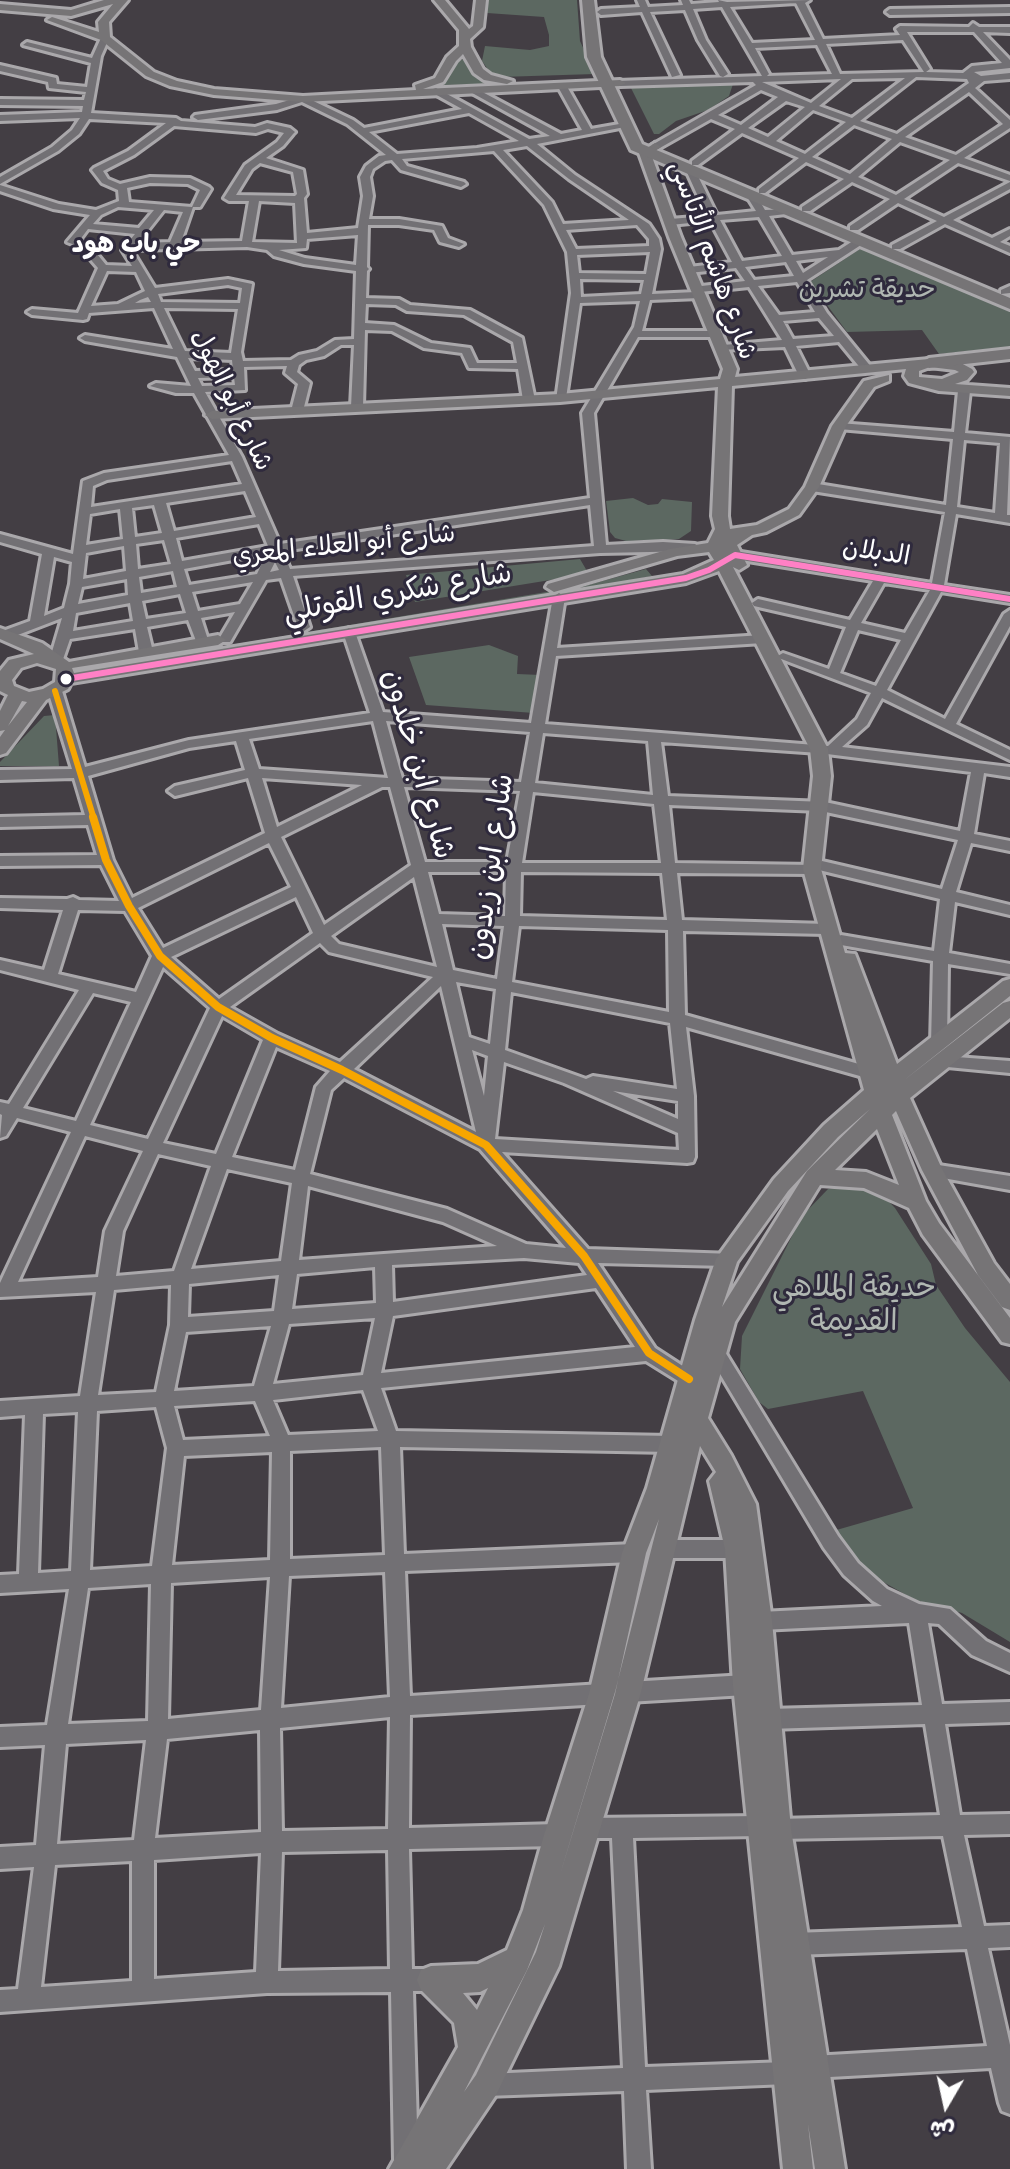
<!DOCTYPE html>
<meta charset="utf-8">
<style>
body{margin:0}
#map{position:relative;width:1010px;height:2169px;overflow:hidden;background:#433e44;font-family:Mynerve,"Playpen Sans Arabic",sans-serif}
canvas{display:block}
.north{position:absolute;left:906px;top:2065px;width:80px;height:80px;-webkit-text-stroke:6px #2f2a3d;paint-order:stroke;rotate:189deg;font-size:22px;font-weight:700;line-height:32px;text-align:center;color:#fff}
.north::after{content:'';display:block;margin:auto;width:28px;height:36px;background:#fff;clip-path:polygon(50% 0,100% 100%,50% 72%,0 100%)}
</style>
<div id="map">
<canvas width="1010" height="2169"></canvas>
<div class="north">ش</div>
</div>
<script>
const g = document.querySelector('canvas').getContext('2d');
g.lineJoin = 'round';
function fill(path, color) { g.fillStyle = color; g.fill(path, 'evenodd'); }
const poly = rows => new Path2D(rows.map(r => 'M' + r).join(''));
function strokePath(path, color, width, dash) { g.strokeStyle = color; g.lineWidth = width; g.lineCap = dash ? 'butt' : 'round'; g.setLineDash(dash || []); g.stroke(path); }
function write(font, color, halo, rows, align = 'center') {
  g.font = font + ' Mynerve,"Playpen Sans Arabic",sans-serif'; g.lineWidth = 6; g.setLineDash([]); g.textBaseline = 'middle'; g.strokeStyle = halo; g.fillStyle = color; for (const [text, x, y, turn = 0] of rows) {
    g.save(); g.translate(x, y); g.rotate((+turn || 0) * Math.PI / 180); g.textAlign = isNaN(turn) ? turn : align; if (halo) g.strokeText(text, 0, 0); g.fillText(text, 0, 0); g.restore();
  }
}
fill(poly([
 [488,0,577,0,580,41,595,74,500,77,489,71,482,61,485,46,530,50,549,46,549,35,544,17,487,13],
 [464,59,470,61,470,69,475,74,484,79,523,84,443,85,455,61],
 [733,84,729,96,708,110,676,121,659,134,654,134,631,88],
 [863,247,1010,311,1010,347,939,354,922,330,847,332,810,282],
 [633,498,648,505,658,504,662,499,692,502,691,531,679,539,667,540,626,541,615,538,610,532,606,501],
 [580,559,587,571,569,577,415,602,406,575],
 [646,569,652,576,577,592,89,674,87,669,588,585],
 [489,645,518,656,517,674,541,675,534,713,426,705,409,657],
 [55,715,59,766,0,766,0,762,44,716],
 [850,1186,878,1190,895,1208,931,1264,936,1285,965,1328,1010,1382,1010,1642,962,1613,915,1600,871,1575,833,1531,913,1508,863,1391,768,1409,759,1402,740,1369,742,1336,802,1216,828,1189]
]), '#5c6861');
const minor = poly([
 [637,0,645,0,648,7,683,5,681,0,689,0,691,4,719,2,718,0,727,2,810,0,805,3,823,39,900,35,896,29,900,26,969,27,973,23,979,27,1010,27,1010,33,983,32,1010,60,1010,68,974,72,981,76,1010,73,1010,79,984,81,975,88,1010,120,1010,128,964,158,1010,175,1010,181,958,163,904,199,944,217,1010,182,1010,189,953,220,992,238,1010,229,1010,236,1000,242,1010,246,1010,253,945,224,900,249,892,249,892,245,937,221,898,203,858,230,850,230,850,226,890,199,852,182,810,211,802,211,802,207,844,179,806,162,765,193,759,193,759,189,799,158,742,133,698,165,692,165,692,161,735,129,711,119,658,149,652,149,652,145,756,85,753,82,620,86,617,85,617,81,762,76,722,7,693,9,706,40,728,74,723,77,720,76,698,40,685,10,650,12,680,75,672,77,642,12,601,15,597,12,601,9,640,7,637,0],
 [796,3,815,40,752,43,730,7,796,3],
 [907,32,974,32,1002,63,972,66,963,73,926,72,930,69,907,32],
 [903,40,924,72,840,74,826,44,903,40],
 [817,45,832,74,767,76,769,74,755,48,817,45],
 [916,77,967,79,969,83,897,134,860,121,916,77],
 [905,78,852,118,819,106,852,79,905,78],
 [841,79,811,103,762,82,841,79],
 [761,90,778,97,741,125,718,115,761,90],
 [969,92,1003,124,956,155,905,137,969,92],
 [786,101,805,107,768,137,748,128,786,101],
 [813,110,846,122,805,154,776,141,813,110],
 [854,125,892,139,850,174,812,157,854,125],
 [900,142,950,160,896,195,858,177,900,142],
 [1010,7,1010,13,890,15,886,12,890,9,1010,7],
 [105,35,109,38,101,56,91,113,176,118,181,121,255,127,267,123,290,128,295,132,293,134,283,146,266,158,303,170,307,194,304,198,307,233,358,228,363,196,360,177,366,166,379,156,386,155,347,124,302,102,277,110,198,120,193,117,195,115,276,104,303,96,353,120,364,128,462,109,433,93,433,89,436,88,529,139,550,136,465,89,473,87,561,134,582,130,557,85,565,83,591,129,625,123,630,126,537,144,575,175,649,224,659,239,661,249,652,294,696,292,692,289,693,287,745,281,736,268,689,273,684,270,689,267,732,262,710,221,670,225,665,222,670,219,707,216,685,168,693,166,717,215,756,211,746,195,751,192,755,193,765,210,794,209,794,213,769,216,792,255,839,250,856,239,864,239,864,243,807,280,827,313,872,368,862,370,839,342,796,346,811,376,805,379,799,376,785,347,719,350,719,346,723,345,782,340,749,287,700,292,705,295,700,298,650,300,642,331,718,331,723,334,718,337,638,337,594,413,606,545,663,542,695,544,701,548,699,551,600,553,293,576,310,627,304,631,298,627,281,578,266,580,230,642,220,642,219,639,235,612,201,618,209,643,208,646,198,646,188,620,147,627,153,652,151,655,141,655,139,652,135,629,70,639,61,665,51,665,49,662,62,618,10,638,0,637,0,632,30,621,42,554,0,542,0,534,73,554,83,481,104,473,229,455,194,393,176,393,150,386,156,383,191,386,177,357,85,341,80,338,85,335,173,349,154,308,89,313,87,319,83,320,32,315,27,312,32,309,78,313,98,268,80,247,67,242,90,215,53,209,0,191,0,185,59,204,96,210,119,201,118,190,102,183,92,170,94,168,128,151,166,123,89,119,79,134,58,151,0,184,0,177,52,147,72,130,80,118,0,121,0,115,82,112,83,106,0,105,0,99,84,100,86,92,49,88,48,82,0,71,0,65,56,78,57,84,87,87,91,63,23,45,27,42,92,58,101,38,105,35],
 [469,113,519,141,477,148,397,154,369,132,469,113],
 [174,126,256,133,268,129,284,133,277,142,245,165,224,198,229,201,249,201,242,241,181,242,193,207,200,207,211,189,209,187,190,178,150,177,120,184,108,179,103,171,134,155,174,126],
 [527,146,569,179,629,220,563,224,552,202,503,150,527,146],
 [494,151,544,205,567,252,571,293,556,400,566,398,580,303,640,301,634,327,582,413,590,498,280,544,242,457,205,392,245,390,244,367,287,366,285,373,298,384,291,411,297,414,303,411,310,383,297,372,299,365,306,360,324,356,341,345,354,345,351,407,357,410,363,407,365,330,392,331,424,348,462,353,469,368,518,369,523,400,529,403,535,400,522,338,470,310,410,305,399,299,366,298,367,271,369,269,367,267,368,225,399,225,434,230,440,242,459,247,464,244,448,238,442,226,399,219,369,219,373,196,370,177,373,169,385,161,392,160,401,170,461,187,466,184,464,182,407,166,402,159,494,151],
 [260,163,293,172,297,194,295,196,236,195,252,169,260,163],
 [150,183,188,184,200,190,192,207,129,202,127,188,150,183],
 [259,201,295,203,297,243,252,242,259,201],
 [118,207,154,210,139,228,93,224,101,215,118,207],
 [164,210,183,212,170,242,138,243,164,210],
 [759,217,782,256,742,261,720,220,759,217],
 [637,225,649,239,649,246,576,249,566,230,637,225],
 [88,229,135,234,122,250,132,266,106,265,88,243,79,241,88,229],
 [358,235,356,265,305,258,279,250,306,248,307,239,358,235],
 [247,247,267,250,274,256,304,264,356,271,354,339,335,340,317,351,299,355,291,360,243,361,241,352,252,284,228,279,155,288,132,250,247,247],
 [650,252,646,274,579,273,577,255,650,252],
 [828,257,803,273,796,261,828,257],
 [786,262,794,276,754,280,745,267,786,262],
 [107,271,136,272,145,291,118,304,91,306,107,271],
 [580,279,644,280,641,294,581,297,580,279],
 [797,282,815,312,779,315,758,286,797,282],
 [228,285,242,288,240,303,161,302,158,294,228,285],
 [148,297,151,302,135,303,140,300,148,297],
 [366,304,396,305,407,311,464,315,513,342,517,363,477,363,470,348,431,343,394,325,365,323,366,304],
 [164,308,238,309,231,353,185,351,164,308],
 [819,318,834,336,793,339,783,321,819,318],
 [188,358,232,360,233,370,195,371,188,358],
 [234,377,235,385,202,386,198,378,234,377],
 [232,461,242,484,91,507,93,486,107,480,232,461],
 [245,491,256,517,174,531,166,503,245,491],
 [154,505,162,533,135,537,132,508,154,505],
 [590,505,594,546,290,569,283,551,590,505],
 [120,509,123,539,86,545,90,514,120,509],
 [259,524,268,546,182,561,176,538,259,524],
 [164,540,171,564,138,569,136,544,164,540],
 [124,546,126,571,83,579,86,553,124,546],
 [266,554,257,574,189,585,184,569,266,554],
 [54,557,72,562,70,584,64,608,44,616,54,557],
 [275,562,279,570,270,572,275,562],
 [173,571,177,587,141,593,139,577,173,571],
 [127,579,128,595,78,604,82,587,127,579],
 [253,582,240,604,198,611,192,592,253,582],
 [180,594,186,613,146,619,142,601,180,594],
 [130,603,133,621,73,631,76,613,130,603],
 [1010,286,1010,293,1001,294,1001,290,1010,286],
 [964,388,970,391,965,433,1010,437,1007,515,1010,515,1010,523,956,514,944,585,1010,595,1010,603,941,592,887,690,945,719,1004,614,1010,610,1010,626,956,724,1010,750,1010,760,882,698,867,725,842,747,1010,767,1010,777,984,773,974,834,1010,841,1010,851,971,843,956,892,1010,905,1010,915,955,902,949,953,1010,964,1010,974,948,964,947,1044,939,1050,931,1044,933,961,841,945,833,940,841,935,934,951,940,899,819,870,812,874,677,873,682,920,827,924,834,929,827,934,683,931,685,1015,873,1068,875,1072,873,1076,867,1078,686,1027,694,1096,695,1157,693,1162,687,1163,502,1152,588,1249,733,1254,736,1259,733,1264,727,1266,598,1263,655,1348,695,1374,698,1379,695,1384,689,1387,683,1384,646,1361,381,1388,396,1431,671,1436,678,1438,680,1444,678,1450,671,1452,400,1447,404,1554,634,1544,641,1547,644,1553,641,1559,634,1562,405,1571,410,1696,602,1684,609,1687,612,1694,609,1701,602,1704,410,1715,409,1828,557,1824,564,1828,568,1835,564,1842,557,1846,409,1849,412,1969,431,1969,439,1972,442,1980,439,1988,431,1991,413,1991,418,2160,414,2168,400,2169,394,2160,391,1992,267,1993,0,2012,0,1990,18,1989,34,1867,0,1869,0,1847,36,1845,45,1745,0,1747,0,1727,47,1725,69,1589,0,1593,0,1575,19,1574,25,1415,0,1417,0,1401,80,1396,96,1292,0,1297,0,1283,71,1132,17,1118,6,1136,0,1138,2,1115,0,1114,0,1102,9,1104,79,990,0,970,0,960,44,970,63,910,0,908,0,898,67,899,73,897,79,900,119,901,101,865,0,866,0,856,97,855,88,825,0,827,0,817,85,815,74,778,0,780,0,770,72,769,48,691,55,687,62,691,85,767,189,740,370,713,343,632,349,628,355,632,383,712,531,723,553,597,559,593,565,597,557,648,763,635,769,639,763,643,556,656,545,724,828,746,857,719,871,693,776,657,783,653,829,669,846,627,754,606,752,603,758,599,850,620,873,581,735,559,729,555,735,551,932,583,945,512,812,491,806,487,812,483,946,505,953,439,839,429,833,426,839,423,954,432,958,391,964,388],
 [964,440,1000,443,995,513,957,507,964,440],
 [884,583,930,590,905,633,861,623,884,583],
 [858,630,901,640,876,686,840,673,858,630],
 [373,721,388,778,259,769,249,739,373,721],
 [386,721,530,732,521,782,402,778,386,721],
 [543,733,648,741,653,795,535,783,543,733],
 [236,741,245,770,175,786,168,791,175,796,248,778,265,833,132,898,113,860,88,776,189,748,236,741],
 [661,742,819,753,971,772,960,831,825,802,668,796,661,742],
 [262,778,362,785,277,827,262,778],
 [382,787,390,787,411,865,324,925,281,837,382,787],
 [404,787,520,791,507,862,425,862,404,787],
 [533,792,654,804,661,863,522,863,533,792],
 [669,805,821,811,958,840,942,889,822,861,815,865,675,863,669,805],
 [269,843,291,887,163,948,138,908,269,843],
 [428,872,506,872,505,916,439,914,428,872],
 [521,872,662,873,667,920,520,916,521,872],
 [414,877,437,967,339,944,331,936,414,877],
 [296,897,313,933,219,999,171,957,296,897],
 [78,910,125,911,152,956,136,992,58,974,78,910],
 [442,924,504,926,497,979,453,970,442,924],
 [519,926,668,930,669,1012,512,982,519,926],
 [320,943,329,952,433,977,340,1062,278,1034,230,1007,320,943],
 [163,967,210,1008,148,1139,90,1125,163,967],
 [456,982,496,989,490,1044,469,1037,456,982],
 [441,986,476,1132,354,1069,441,986],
 [511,992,670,1023,677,1089,593,1076,586,1079,505,1050,511,992],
 [93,993,131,1002,76,1121,23,1108,93,993],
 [222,1016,263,1040,216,1154,163,1143,222,1016],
 [276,1047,330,1071,316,1087,295,1170,232,1157,276,1047],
 [472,1050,488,1056,484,1096,472,1050],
 [504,1062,564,1083,678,1133,679,1150,495,1139,504,1062],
 [344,1078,480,1149,566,1248,526,1244,447,1209,310,1174,331,1090,344,1078],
 [613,1091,678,1101,678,1119,613,1091],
 [85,1136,143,1151,105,1231,98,1277,18,1282,85,1136],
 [158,1154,211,1166,174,1271,116,1276,123,1231,158,1154],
 [227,1169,292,1183,281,1261,191,1269,227,1169],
 [308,1186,443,1222,497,1246,299,1260,308,1186],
 [524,1258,579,1263,587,1275,393,1302,392,1265,524,1258],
 [375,1267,376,1303,292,1309,297,1274,375,1267],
 [279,1275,274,1311,188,1317,189,1284,279,1275],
 [171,1285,170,1325,156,1392,98,1395,114,1290,171,1285],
 [596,1288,635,1347,381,1373,393,1316,596,1288],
 [375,1318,363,1375,273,1384,289,1324,375,1318],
 [271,1326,254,1386,174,1391,186,1332,271,1326],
 [363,1390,378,1431,288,1435,273,1400,363,1390],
 [255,1401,270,1436,183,1440,174,1406,255,1401],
 [156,1407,167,1448,152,1566,90,1570,97,1411,156,1407],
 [78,1412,71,1571,38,1573,43,1414,78,1412],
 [381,1447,385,1555,290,1559,290,1451,381,1447],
 [272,1452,270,1560,172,1565,184,1456,272,1452],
 [385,1572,390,1697,281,1708,289,1576,385,1572],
 [270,1577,261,1710,168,1719,171,1583,270,1577],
 [151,1584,148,1721,68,1724,88,1588,151,1584],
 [390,1717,388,1829,282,1831,280,1728,390,1717],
 [260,1730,261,1832,155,1838,167,1739,260,1730],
 [146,1740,134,1840,57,1844,66,1744,146,1740],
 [388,1850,390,1969,278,1971,282,1852,388,1850],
 [261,1853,256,1972,154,1979,154,1860,261,1853],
 [132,1861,132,1981,41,1987,55,1865,132,1861],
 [943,1056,1010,1061,1010,1073,937,1066,935,1062,937,1058,943,1056],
 [932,1164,1010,1176,1010,1190,926,1175,924,1170,926,1165,932,1164],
 [716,1345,722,1347,838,1536,858,1563,887,1589,919,1604,950,1609,986,1641,1010,1653,1010,1672,972,1655,939,1624,928,1623,942,1704,1010,1702,1010,1722,945,1724,960,1815,1010,1814,1010,1834,964,1835,984,1926,1010,1925,1010,1947,988,1948,1010,2045,1010,2114,1002,2111,999,2103,991,2068,812,2078,804,2075,801,2067,804,2059,812,2056,987,2046,967,1949,793,1955,785,1952,782,1944,785,1936,793,1933,962,1927,943,1836,778,1839,771,1836,768,1831,760,1836,633,1838,645,2067,787,2062,795,2065,798,2073,795,2081,787,2084,646,2090,651,2169,627,2169,624,2091,486,2096,478,2093,475,2085,478,2077,486,2074,623,2068,612,1838,589,1838,582,1835,578,1828,582,1821,589,1818,760,1816,767,1819,770,1824,778,1819,940,1815,925,1724,768,1729,761,1726,758,1719,761,1712,768,1709,922,1705,909,1623,760,1630,753,1627,750,1621,753,1615,760,1612,882,1606,873,1601,844,1575,824,1548,710,1357,707,1352,710,1347,716,1345],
 [663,1540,737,1540,744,1543,747,1549,744,1555,737,1558,663,1558,656,1555,653,1549,656,1543,663,1540],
 [746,1675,753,1678,756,1685,753,1692,746,1695,628,1702,621,1699,618,1692,621,1685,628,1682,746,1675]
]);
const major = poly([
 [104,0,128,0,109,22,110,37,154,72,177,81,214,89,303,96,416,90,415,85,435,78,447,57,459,46,459,30,434,0,445,0,469,29,473,26,476,0,486,0,483,27,470,39,471,47,483,69,491,75,513,81,507,84,484,80,474,73,463,54,456,61,443,82,423,89,620,80,626,83,620,86,303,102,214,95,170,86,146,76,101,40,47,20,52,17,99,32,98,22,113,4,71,16,0,10,0,4,71,10,104,0],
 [655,143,661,147,651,154,681,237,737,369,735,377,929,359,959,362,972,369,974,372,967,380,955,384,1010,388,1010,396,939,391,909,383,904,376,906,369,732,386,728,516,730,529,757,525,789,509,805,487,832,426,864,381,889,375,889,381,874,387,846,426,819,487,799,515,766,532,752,535,737,545,747,565,739,570,733,567,828,749,831,776,821,869,845,953,855,954,857,959,897,1064,1003,981,1010,979,1010,996,903,1081,1003,1003,1010,1001,1010,1018,910,1098,942,1169,994,1263,1010,1284,1010,1310,1002,1307,978,1275,922,1170,896,1111,892,1115,926,1201,939,1223,1010,1318,1010,1344,1002,1342,923,1235,909,1208,864,1188,820,1185,735,1322,708,1418,731,1455,756,1504,772,1621,791,1829,845,2169,815,2169,808,2124,813,2169,783,2169,733,1685,725,1549,709,1481,716,1472,700,1446,641,1692,559,1966,496,2095,446,2169,389,2169,458,2047,454,2023,421,1990,417,1980,421,1970,431,1966,478,1964,507,1950,523,1910,544,1835,589,1694,622,1553,647,1488,695,1320,716,1259,774,1179,824,1125,864,1090,803,869,813,776,810,749,719,571,686,583,71,683,68,689,46,700,6,753,0,755,0,737,5,730,0,731,0,711,8,695,0,691,0,671,9,660,34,654,0,639,0,628,42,643,69,662,218,635,226,640,218,645,72,668,74,673,683,574,714,560,709,552,677,556,554,592,546,587,548,584,670,549,708,543,715,529,712,516,718,387,560,402,212,419,205,415,212,411,560,394,720,379,723,369,669,237,639,153,655,143],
 [930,367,955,370,959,372,942,379,919,377,919,371,930,367],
 [37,663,56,669,55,682,43,689,29,692,14,686,12,680,21,668,37,663],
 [22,701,27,702,8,726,22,701],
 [870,1109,807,1171,722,1307,737,1262,788,1191,838,1137,870,1109],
 [877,1129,899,1185,866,1172,835,1170,877,1129],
 [659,1519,615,1692,559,1878,615,1694,646,1553,659,1519],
 [545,1924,536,1952,476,2075,464,2092,527,1970,545,1924],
 [488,1988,477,2010,463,1993,480,1992,488,1988]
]);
const highway = poly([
 [582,0,594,0,601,57,642,144,1010,298,1010,309,631,150,587,57,582,0],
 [1010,349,1010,359,929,368,921,363,929,358,1010,349]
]);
strokePath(minor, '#aaa8ab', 6);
strokePath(major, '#aaa8ab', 6);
strokePath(highway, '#aaa8ab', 6);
fill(minor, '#727074');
fill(major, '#767476');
fill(highway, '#767476');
strokePath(poly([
 [66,679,686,578,709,570,735,555,1010,599]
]), '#ff80c5', 6);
strokePath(poly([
 [55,691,94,819]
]), '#f7a600', 6);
strokePath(poly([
 [93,817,106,860,129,906,160,956,218,1007,272,1038,342,1070,486,1145,584,1256,649,1353,689,1379]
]), '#f7a600', 8);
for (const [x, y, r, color] of [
 [66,679,7,"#fff"]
]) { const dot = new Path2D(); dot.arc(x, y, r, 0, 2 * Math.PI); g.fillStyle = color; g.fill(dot); strokePath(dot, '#2f2a3d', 3); }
write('bold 26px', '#fff', '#2f2a3d', [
 ["حي باب هود",136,247]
]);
write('26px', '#fff', '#2f2a3d', [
 ["شارع هاشم الأتاسي",711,261,70],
 ["شارع أبو الهول",230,401,64],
 ["شارع أبو العلاء المعري",344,547,-6],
 ["الدبلان",876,554,9]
]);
write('26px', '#b0b7b2', '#2f2a3d', [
 ["حديقة تشرين",867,292]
]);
write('30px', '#fff', '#2f2a3d', [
 ["شارع شكري القوتلي",398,595,-10],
 ["شارع ابن خلدون",416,765,74],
 ["شارع ابن زيدون",493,867,-82]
]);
write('30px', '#b0b7b2', '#2f2a3d', [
 ["حديقة الملاهي",854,1290],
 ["القديمة",854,1324]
]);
</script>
